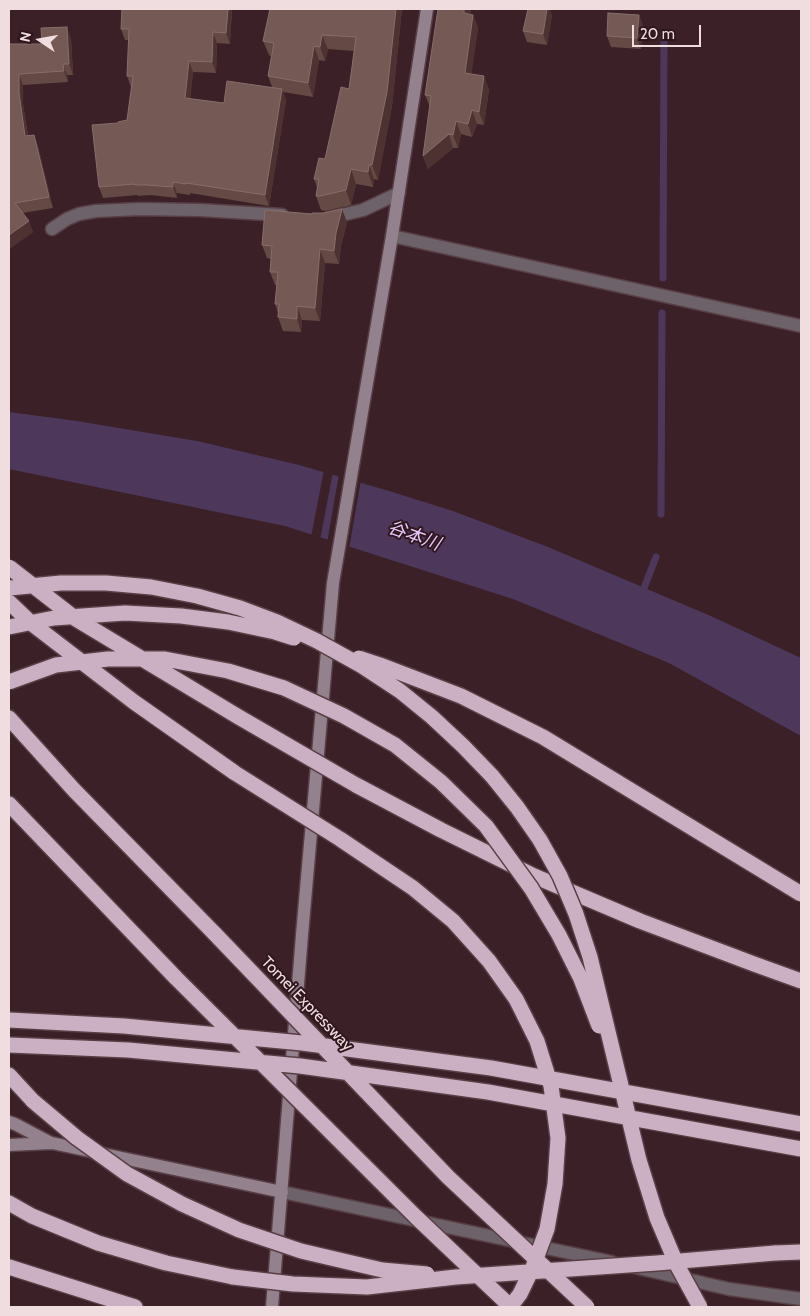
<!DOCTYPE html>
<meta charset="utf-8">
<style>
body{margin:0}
#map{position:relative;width:810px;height:1316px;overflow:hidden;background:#3b2127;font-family:Cabin,sans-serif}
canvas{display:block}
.frame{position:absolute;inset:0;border:10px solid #efdde0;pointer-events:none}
.north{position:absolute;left:15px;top:15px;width:50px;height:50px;-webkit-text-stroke:4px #30171d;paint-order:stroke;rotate:282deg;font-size:14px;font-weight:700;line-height:20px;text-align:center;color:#efdde0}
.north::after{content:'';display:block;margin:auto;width:18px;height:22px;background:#efdde0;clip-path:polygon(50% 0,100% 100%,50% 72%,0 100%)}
.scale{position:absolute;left:632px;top:25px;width:69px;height:22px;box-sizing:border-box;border:2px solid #efdde0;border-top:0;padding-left:6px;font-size:15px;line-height:18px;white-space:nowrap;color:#efdde0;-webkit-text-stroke:4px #30171d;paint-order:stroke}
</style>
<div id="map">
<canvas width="810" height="1316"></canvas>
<div class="frame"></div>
<div class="north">N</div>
<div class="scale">20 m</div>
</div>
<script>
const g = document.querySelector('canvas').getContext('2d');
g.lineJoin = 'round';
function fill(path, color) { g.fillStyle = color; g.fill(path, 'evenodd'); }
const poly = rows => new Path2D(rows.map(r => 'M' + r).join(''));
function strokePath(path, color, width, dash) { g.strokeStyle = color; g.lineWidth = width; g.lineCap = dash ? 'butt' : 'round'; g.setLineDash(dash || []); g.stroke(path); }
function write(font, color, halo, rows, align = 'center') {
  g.font = font + ' Cabin,"Noto Sans JP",sans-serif'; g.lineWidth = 4; g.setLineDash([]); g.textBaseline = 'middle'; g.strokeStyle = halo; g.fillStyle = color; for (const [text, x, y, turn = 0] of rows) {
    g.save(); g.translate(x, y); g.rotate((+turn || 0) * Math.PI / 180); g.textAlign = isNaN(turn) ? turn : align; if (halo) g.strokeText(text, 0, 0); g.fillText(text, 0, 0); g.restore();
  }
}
fill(poly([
 [9,412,77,421,197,441,299,465,389,491,453,511,548,547,713,617,801,658,801,736,669,663,513,599,285,526,9,469]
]), '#4d385c');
fill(poly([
 [324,470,333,472,320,540,311,537],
 [339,474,361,480,349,549,327,543]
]), '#3b2127');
strokePath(poly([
 [663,278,664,33],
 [661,514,662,313],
 [641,596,656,557]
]), '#4d385c', 7);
const street = poly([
 [329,218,363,210,399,193],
 [52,229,67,219,79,214,96,211,139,209,200,210,282,215],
 [392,236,801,326],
 [282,1192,612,1262],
 [634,1267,729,1289,801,1299]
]);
const secondary = poly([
 [9,1122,15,1124,51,1143],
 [9,1145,52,1143,282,1192],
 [272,1307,302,935,333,583,392,236,427,9]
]);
const highway = poly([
 [9,718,74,790,215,934],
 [356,785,441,830,534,876,640,921,754,964,801,981],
 [9,804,176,978],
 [9,1075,33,1101],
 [9,1203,32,1216,98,1243,166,1263,233,1277],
 [775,1253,801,1252],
 [9,1267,135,1307]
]);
strokePath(street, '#583f45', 15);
strokePath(secondary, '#583f45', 15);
strokePath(highway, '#583f45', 18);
strokePath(street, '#6d6269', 12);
strokePath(secondary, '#93818d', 12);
strokePath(highway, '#cbafc2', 15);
const highwayBridge = poly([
 [9,567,76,619,237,716,356,785],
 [9,588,61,583,106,583,151,587,197,596,240,608,277,622,317,641,362,666,400,691,432,717,463,746,492,776,517,807,540,840,560,876,576,914,590,957,639,1160,657,1218,677,1265,700,1307],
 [9,602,31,623,134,702,235,773,340,839,413,888,453,921,489,961,516,999,537,1041,551,1086,558,1138,555,1184,547,1229,533,1267,520,1294,510,1307],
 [9,627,54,618,125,613,181,616,228,622,275,632,294,638],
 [359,658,380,665,461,696,543,737,801,894],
 [9,682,56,665,108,659,165,659,228,671,284,688,344,716,395,745,441,782,486,826,531,888,559,935,581,979,599,1026],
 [215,934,448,1177,587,1307],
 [176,978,416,1217,511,1307],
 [9,1020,124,1026,302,1043,491,1068,801,1124],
 [9,1045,128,1050,300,1066,488,1092,801,1149],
 [33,1101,77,1138,127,1174,182,1204,239,1230,301,1251,382,1270,427,1274],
 [233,1277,293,1284,367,1287,456,1277,657,1263,775,1253]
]);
strokePath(highwayBridge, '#583f45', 18, []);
strokePath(highwayBridge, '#cbafc2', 15);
fill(poly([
 [232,9,230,44,217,43,216,73,193,72,190,99,224,103,272,87,268,76,271,56,269,55,263,41,402,9,392,106,378,180,374,179,373,187,356,184,351,205,325,211,321,210,316,196,317,187,314,179,325,159,349,89,354,51,328,49,325,61,319,60,313,97,283,92,286,100,269,206,190,193,190,195,177,193,177,198,150,195,138,196,138,195,103,198,99,187,118,123,127,120,132,87,131,87,127,76,129,40,125,40,121,29],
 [471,9,470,14,473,15,478,28,471,74,489,89,484,125,477,124,472,137,461,134,458,148,453,148,428,169,423,156,430,107,425,95],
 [552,15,547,45,527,42,523,31],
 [639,15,643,26,641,49,611,47,607,36],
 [71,38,73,75,67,75,68,82,23,85,23,104,28,136,34,135,38,146,53,208,22,213,33,232,9,249,9,44,42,44],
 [347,222,341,246,339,264,325,263,320,321,302,320,301,332,283,331,278,317,278,313,275,304,277,285,275,285,270,272,271,259,267,258,262,245]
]), '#654944');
fill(poly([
 [228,9,232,9,230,44,226,33],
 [396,9,402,9,392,106,378,180,372,165],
 [464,9,471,9,469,27,464,13],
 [547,9,550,9,552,15,547,45,543,34],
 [473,15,478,28,470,86,465,73],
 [639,15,643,26,641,49,637,38],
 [67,27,71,38,73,75,69,64],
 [213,32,217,43,216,73,212,62],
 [322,35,328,49,325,61,320,47],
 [314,46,319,60,313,97,308,83],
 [189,61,193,72,189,109,185,98],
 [63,64,67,75,68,82,64,71],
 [19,74,23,85,23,104,29,147,25,136,19,93],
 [484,76,489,89,484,125,479,112],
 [282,89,286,100,269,206,265,195],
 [472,110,477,124,472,137,468,124],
 [456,121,461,134,458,148,453,135],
 [449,134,453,148,428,169,423,156],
 [34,135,38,146,53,208,49,197],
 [369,165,374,179,373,187,368,172],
 [351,169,356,184,351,205,346,190],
 [173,182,177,193,177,198,173,187],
 [342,209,347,222,341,246,339,264,334,251,336,233],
 [29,221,33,232,9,249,9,235],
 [320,249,325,263,320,321,315,308],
 [297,306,302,320,301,332,297,319]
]), '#4e3231');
const building = poly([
 [122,9,228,9,226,33,213,32,212,62,189,61,185,98,224,103,227,81,282,89,265,195,186,183,186,184,173,182,173,187,146,185,135,185,134,184,99,187,92,125,118,123,118,122,127,120,133,76,127,76,129,29,121,29,122,9],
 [270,9,396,9,387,92,372,165,369,165,368,172,351,169,346,190,320,196,316,196,319,179,314,179,319,158,325,159,341,87,349,89,356,37,322,35,320,47,314,46,308,83,268,76,274,43,263,41,270,9],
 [438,9,464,9,464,13,473,15,465,73,484,76,479,112,472,110,468,124,456,121,453,135,449,134,423,156,431,96,425,95,438,9],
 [528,9,547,9,543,34,523,31,528,9],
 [608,13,639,15,637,38,607,36,608,13],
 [67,27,69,64,63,64,64,71,19,74,19,93,25,136,34,135,49,197,15,203,29,221,9,235,9,44,42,44,41,28,67,27],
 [342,209,336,233,334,251,320,249,315,308,297,306,297,319,278,317,279,304,275,304,278,272,270,272,272,246,262,245,265,210,312,214,312,213,323,213,342,209]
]);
fill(building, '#745955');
strokePath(building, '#876e6a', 1);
write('16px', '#efdde0', '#30171d', [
 ["Tomei Expressway",307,1004,46]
]);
write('italic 18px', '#e7c9fd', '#30171d', [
 ["谷本川",414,536,20]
]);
</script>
